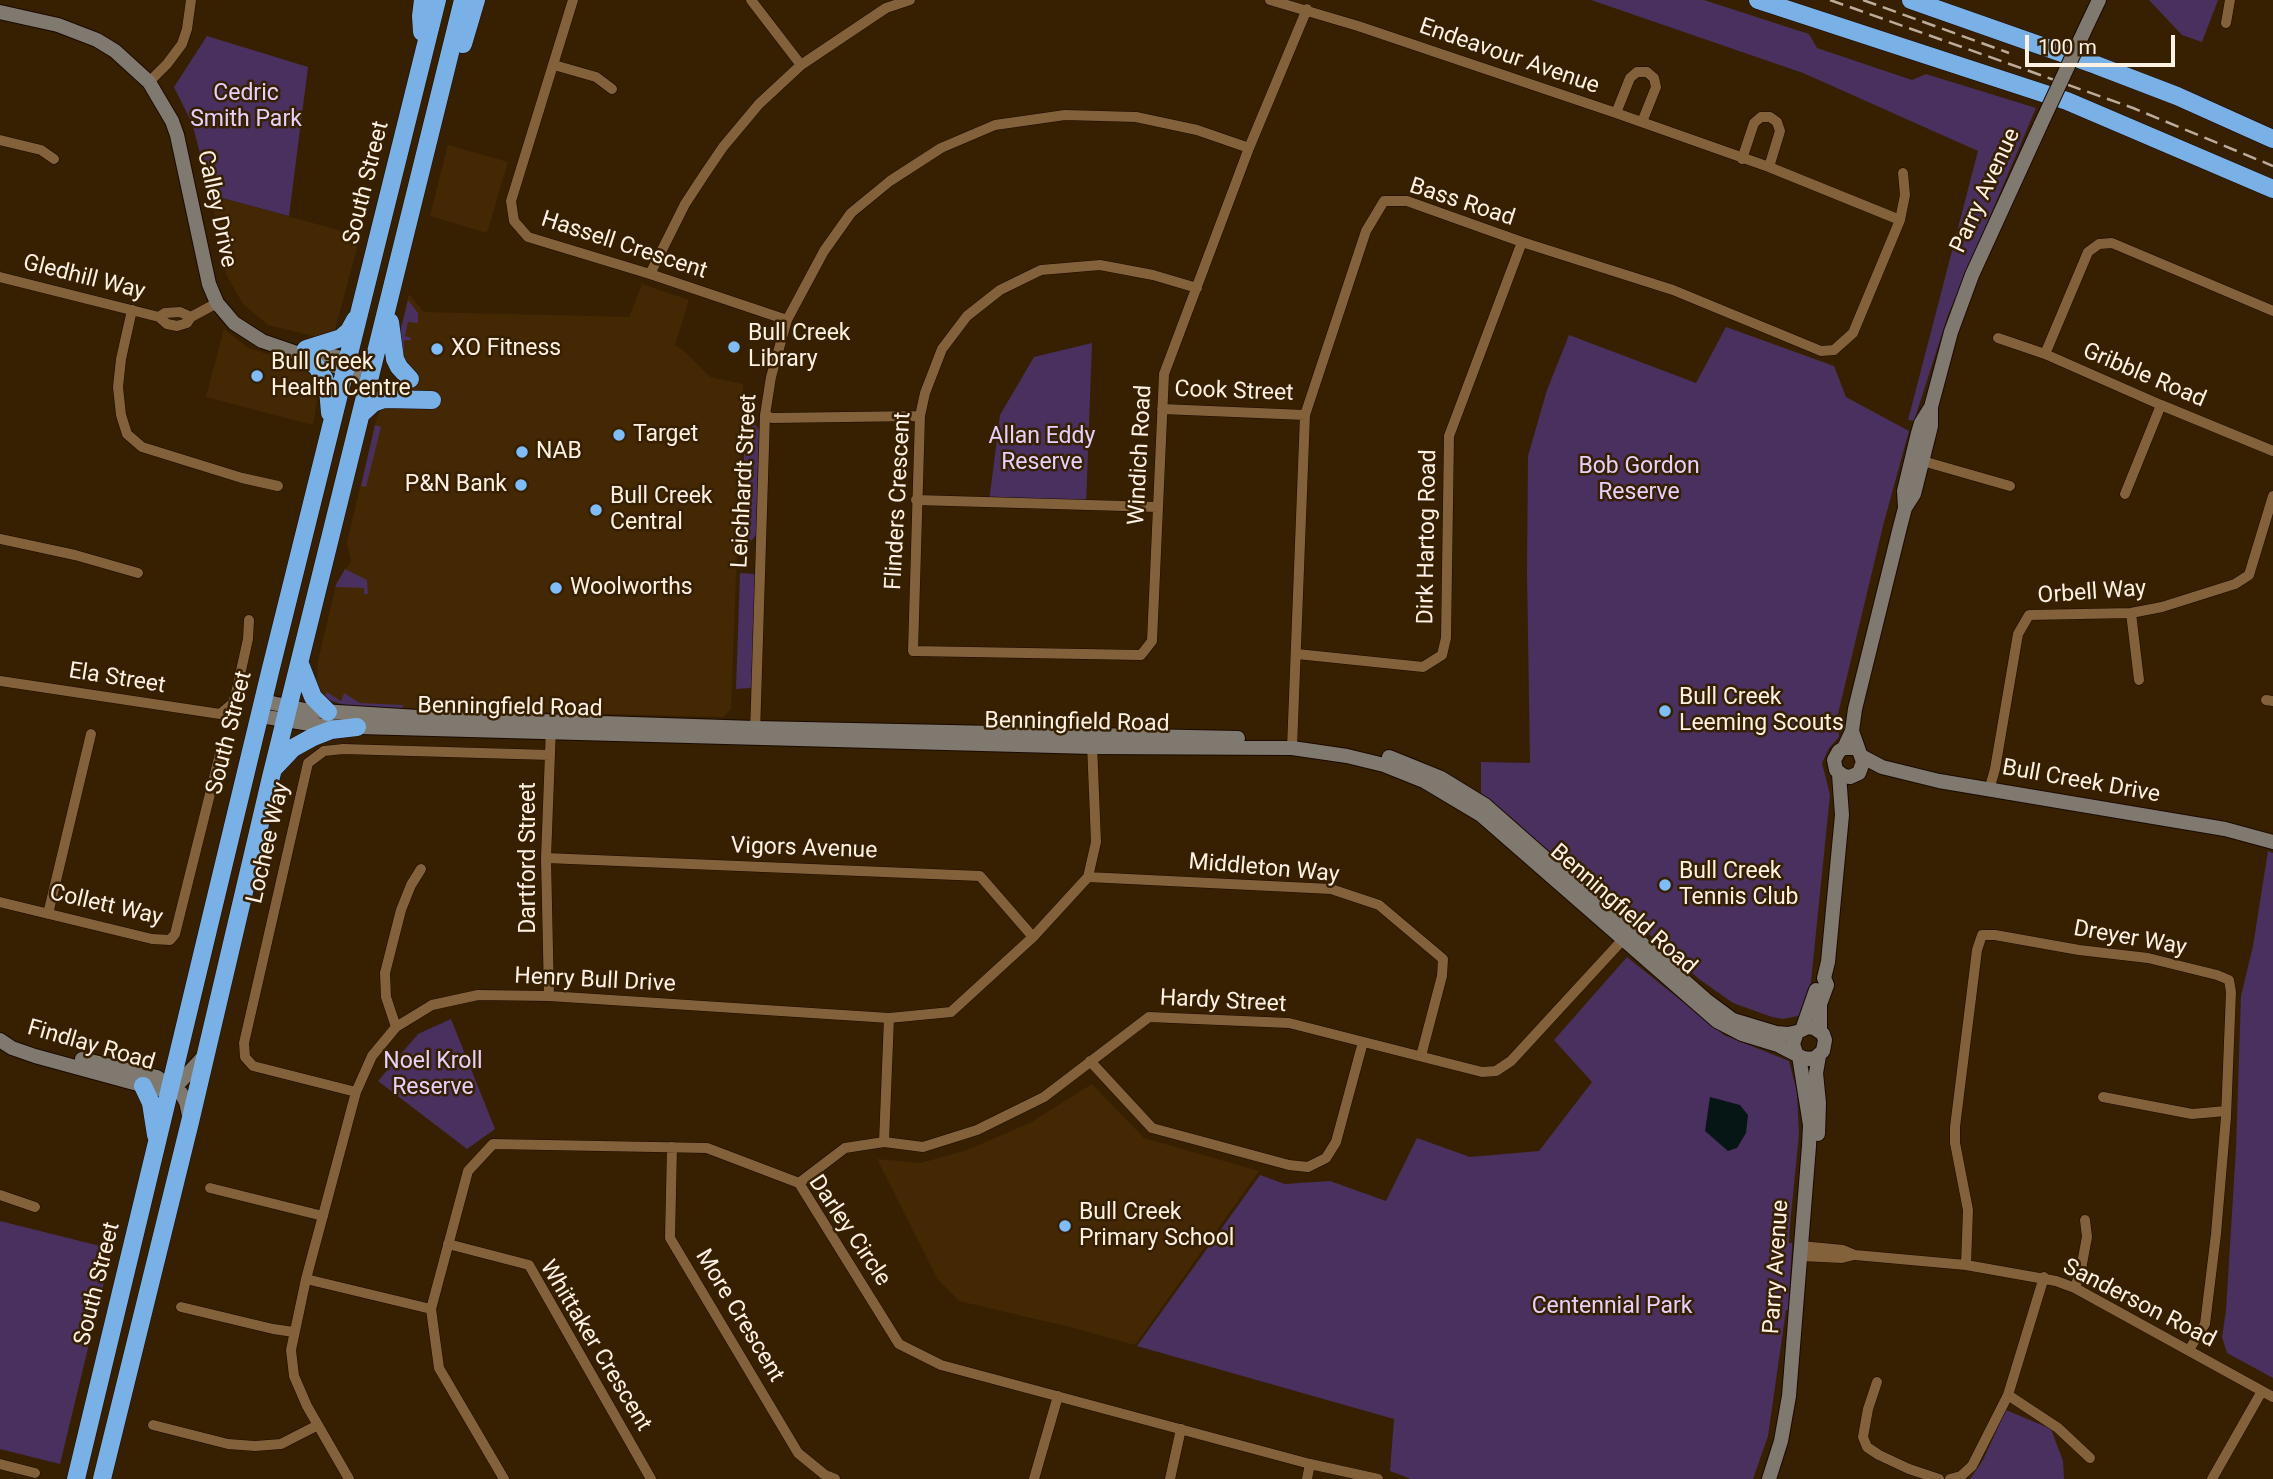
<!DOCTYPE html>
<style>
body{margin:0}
#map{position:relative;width:2273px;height:1479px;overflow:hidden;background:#372002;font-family:Roboto,sans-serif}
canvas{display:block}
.scale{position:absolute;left:2025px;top:35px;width:150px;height:32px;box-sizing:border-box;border:4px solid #fdf1e4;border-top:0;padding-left:9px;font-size:21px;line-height:24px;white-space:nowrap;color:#fdf1e4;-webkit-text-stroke:5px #372002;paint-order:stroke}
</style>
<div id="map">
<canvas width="2273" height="1479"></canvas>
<div class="scale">100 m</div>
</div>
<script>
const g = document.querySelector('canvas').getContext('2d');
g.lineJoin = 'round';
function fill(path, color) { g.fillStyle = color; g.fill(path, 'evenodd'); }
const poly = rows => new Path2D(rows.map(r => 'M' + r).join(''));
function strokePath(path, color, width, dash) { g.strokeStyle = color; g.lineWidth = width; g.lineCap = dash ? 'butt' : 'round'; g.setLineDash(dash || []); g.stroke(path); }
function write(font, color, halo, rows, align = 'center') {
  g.font = font + ' Roboto,sans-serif'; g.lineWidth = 5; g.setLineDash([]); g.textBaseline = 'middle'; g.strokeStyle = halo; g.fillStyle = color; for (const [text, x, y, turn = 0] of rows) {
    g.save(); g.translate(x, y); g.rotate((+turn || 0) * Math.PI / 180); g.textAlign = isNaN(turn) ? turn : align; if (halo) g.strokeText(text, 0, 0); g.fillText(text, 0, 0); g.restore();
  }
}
fill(poly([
 [448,145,508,162,487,233,430,216],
 [211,195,360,236,335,330,317,337,268,325,243,304,226,274],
 [642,284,689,300,675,345,684,351,710,377,743,384,731,709,723,717,538,712,356,707,340,704,326,698,319,689,317,680,318,661,337,581,351,561,347,542,377,417,381,410,391,405,401,362,399,336,409,294,424,312,629,317],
 [224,329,248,348,292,362,311,375,317,388,317,401,313,425,206,397],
 [1092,1084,1144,1138,1259,1171,1135,1345,1074,1328,959,1301,938,1280,877,1159,921,1163,967,1150,1030,1123]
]), '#432803');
fill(poly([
 [1591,0,1704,0,1809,34,1817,48,1912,80,1926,74,2036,108,1948,315,1914,421,1908,420,1978,151,1803,73],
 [2149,0,2218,0,2202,42,2182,35],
 [207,36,308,67,289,216,211,195,192,123,174,87],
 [408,300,418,313,418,323,408,322,405,336,411,338,411,340,404,340,404,355,401,354,399,336],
 [1726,327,1834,366,1846,397,1909,431,1884,522,1838,714,1839,737,1829,748,1822,763,1830,795,1809,1001,1798,1016,1783,1019,1772,1017,1733,1003,1699,979,1632,919,1629,922,1481,793,1481,762,1530,763,1527,571,1528,456,1547,390,1569,335,1696,383],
 [1092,343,1086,505,989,502,1000,415,1034,357],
 [745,422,754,423,759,430,756,535,752,540,741,541],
 [375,425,381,427,366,487,361,486],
 [345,569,367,580,368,594,364,594,364,588,335,587],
 [740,573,755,574,752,685,750,688,736,689],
 [327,692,341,701,344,693,360,703,404,705,402,708,347,706,329,700,325,696],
 [2268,851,2273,853,2273,1378,2227,1353,2222,1337,2226,1311,2236,1148,2241,996,2253,946],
 [1627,957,1724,1035,1789,1061,1797,1092,1799,1134,1790,1225,1789,1243,1792,1243,1792,1248,1788,1310,1786,1310,1768,1436,1753,1479,1411,1479,1390,1471,1394,1419,1137,1346,1260,1175,1285,1184,1330,1181,1386,1201,1417,1138,1470,1157,1539,1151,1592,1082,1554,1040],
 [451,1019,495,1129,467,1149,378,1081,418,1034],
 [0,1221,112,1249,60,1464,0,1449],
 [2006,1410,2051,1429,2063,1461,2064,1479,1970,1479,1983,1460]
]), '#49305e');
fill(poly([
 [1710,1097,1740,1105,1748,1115,1746,1133,1737,1148,1728,1151,1705,1131]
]), '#061615');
const street = poly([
 [573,0,511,201,514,221,528,237,650,274,787,320],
 [751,0,801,65],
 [1270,0,1358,26,1616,113,1769,167,1900,220],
 [2226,23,2230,0],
 [554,65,596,77,612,89],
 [149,82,167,64,182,44,187,29,191,0],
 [1616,113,1630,78,1637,72,1647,72,1654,78,1656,87,1642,122],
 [0,140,41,150,54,159],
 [1742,159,1754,123,1761,117,1770,117,1777,122,1780,131,1769,167],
 [650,274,685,204,704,175,723,147,759,104,801,65,886,8,910,0],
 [0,277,159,317,167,324,177,326,187,323,191,317,217,303],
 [1197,288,1153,275,1100,265,1041,270,1000,290,967,316,942,349,925,393,920,416,913,651,1141,655,1152,641,1164,374,1249,148,1307,9],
 [132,310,121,359,118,387,121,415,127,434,142,447,242,478,278,486],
 [159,317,165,313,180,312,191,317],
 [1998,338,2045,354,2161,405,2273,451],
 [2045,354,2088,252,2099,244,2112,243,2273,311],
 [1162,409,1305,415],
 [765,415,772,418,920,416],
 [1919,460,2010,486],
 [2125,494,2161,405],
 [916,500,1158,507],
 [0,539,75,555,138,573],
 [2131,613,2139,680],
 [1297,654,1423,667,1442,655,1446,638,1449,436,1522,242],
 [0,681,220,714,233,703,236,693,248,639,249,620],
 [2266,700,2273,701],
 [755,734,765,415,771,377,787,320,824,251,851,213,890,181,941,148,995,125,1065,115,1136,117,1197,130,1249,148],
 [1292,748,1305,415,1366,231,1384,201,1407,201,1522,242,1673,290,1821,351,1834,350,1853,333,1900,220,1905,195,1903,173],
 [1989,790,1995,769,2018,634,2029,615,2131,613,2162,607,2235,584,2249,575,2273,496],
 [546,858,980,876,1033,937],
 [1088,877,1331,889,1379,905,1443,959,1442,976,1421,1056],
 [0,902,152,939,170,940,175,934,222,746],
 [48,914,91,734],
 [549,996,546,858,551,727],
 [396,1027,386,997,385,973,401,910,411,885,421,869],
 [1090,1061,1152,1128,1289,1165,1308,1167,1326,1158,1336,1142,1363,1042],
 [356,1092,253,1066,245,1057,244,1043,308,763,324,751,343,749,550,755],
 [2103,1097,2192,1114,2226,1111],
 [884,1142,889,1018],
 [672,1147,670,1238,798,1453,825,1475,835,1479],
 [799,1183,845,1148,884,1142,923,1147,977,1130,1044,1097,1149,1017,1289,1023,1482,1072,1496,1071,1511,1061,1627,935],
 [210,1188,323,1216],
 [0,1195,35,1207],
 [448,1244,529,1265,651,1479],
 [1801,1246,1843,1250,1855,1255,1966,1265,2056,1281,2075,1288,2273,1397],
 [1800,1256,1842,1258,1854,1255],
 [1966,1265,1968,1210,1955,1143,1955,1127,1977,950,1982,935,1995,935,2079,950,2148,958,2217,975,2229,980,2231,992,2226,1117,2216,1234,2205,1324,2189,1350],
 [306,1279,431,1309],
 [2075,1288,2081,1269,2087,1237,2085,1220],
 [181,1307,273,1329,294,1332],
 [1877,1382,1868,1409,1863,1437,1867,1447,1879,1455,1909,1469,1939,1479],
 [2008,1395,2058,1428,2090,1458],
 [153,1425,228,1444,255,1446,281,1444,318,1425],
 [0,1464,35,1473],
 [349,1479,307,1406,294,1376,291,1350,306,1279,356,1092,372,1056,396,1027,432,1005,478,995,549,996,889,1018,951,1012,1033,937,1088,877,1096,842,1092,744],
 [504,1479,439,1368,431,1309,468,1171,493,1144,707,1148,799,1183,899,1344,941,1365,1310,1464,1378,1479],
 [1034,1479,1058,1396],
 [1170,1479,1181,1429],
 [1307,1479,1310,1464],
 [1950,1479,1961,1476,1972,1466,2008,1395,2044,1277],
 [2212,1479,2262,1391]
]);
const secondary = poly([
 [0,12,58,25,97,40,115,51,149,82,172,121,177,135,209,284,217,303,234,323,262,341,370,378],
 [2088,23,2099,0],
 [309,350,374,366],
 [1905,508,1904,491,1918,433,1921,423,1931,407,1951,332,1972,275,2041,124],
 [263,701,305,710,418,717,755,728,1238,738],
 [260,716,323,726,1092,747,1292,748,1347,756,1384,765,1424,781,1481,815,1717,1021,1742,1034,1778,1045,1803,1058,1809,1059,1815,1058,1823,1051,1825,1040,1823,1034,1814,1028,1808,1027,1797,1032,1793,1044,1796,1053],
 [1852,731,1863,762,1859,773,1850,777,1844,776,1836,770,1834,760,1839,751,1844,748,1852,748],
 [1844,748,1852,731,1855,709,1900,527,1905,508,1914,494,1931,426,1931,408],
 [1389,757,1441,778,1485,805,1706,1000,1733,1020,1776,1033,1788,1034,1797,1032],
 [1863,757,1882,767,1939,781,2225,829,2273,842],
 [1802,1030,1816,990],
 [1820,1032,1820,1004,1827,985,1824,978,1828,962,1842,815,1839,774],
 [0,1040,12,1048,35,1056,156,1089,172,1086,181,1081,206,1054],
 [82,1059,157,1077,181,1093,186,1102,190,1120],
 [1818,1134,1819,1103,1816,1073,1819,1056],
 [1769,1479,1781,1441,1789,1396,1809,1146,1810,1125,1799,1056]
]);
const highway = poly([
 [1758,0,2067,101,2273,189],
 [1911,0,2096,65,2177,96,2273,139],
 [422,32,421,16,423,0],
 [463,44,476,0],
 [390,322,395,359,399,367,410,379],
 [306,349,341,338,349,331,355,320],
 [308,359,317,367,324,378,328,389,330,413],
 [361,414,373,403,384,399,432,400],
 [300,664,313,697,328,712],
 [275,767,293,748,313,737,331,730,357,727],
 [143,1086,151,1103,156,1135],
 [76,1479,270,672,437,0],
 [102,1479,190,1122,271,777,463,0]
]);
strokePath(street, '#1a0a00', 11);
strokePath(secondary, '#1a0a00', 16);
strokePath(highway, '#1a0a00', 19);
strokePath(street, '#83613b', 10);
strokePath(secondary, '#80796f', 14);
strokePath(highway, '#79b1e7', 18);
strokePath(poly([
 [1830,0,2133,108,2273,166],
 [1863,0,2009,53]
]), '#bcac9a', 2.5, [14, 7]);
const secondaryBridge = poly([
 [2041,124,2088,23]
]);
strokePath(secondaryBridge, '#1a0a00', 16, []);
strokePath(secondaryBridge, '#80796f', 14);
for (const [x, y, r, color] of [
 [734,347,7,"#7ebdf9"],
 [437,349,7,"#7ebdf9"],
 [257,376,7,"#7ebdf9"],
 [619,435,7,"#7ebdf9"],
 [522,452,7,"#7ebdf9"],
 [521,485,7,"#7ebdf9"],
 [596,510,7,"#7ebdf9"],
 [556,588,7,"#7ebdf9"],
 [1665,711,7,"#7ebdf9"],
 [1665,885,7,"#7ebdf9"],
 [1065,1226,7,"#7ebdf9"]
]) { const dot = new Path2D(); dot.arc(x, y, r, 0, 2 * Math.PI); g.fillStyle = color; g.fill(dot); strokePath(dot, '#372002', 2.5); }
write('23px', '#fdf1e4', '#372002', [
 ["Endeavour Avenue",1509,57,19],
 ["South Street",367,183,-76],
 ["Parry Avenue",1986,191,-65],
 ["Bass Road",1462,203,18],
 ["Calley Drive",216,209,78],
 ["Hassell Crescent",624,246,18],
 ["Gledhill Way",84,278,14],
 ["Gribble Road",2144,376,23],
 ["Cook Street",1234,392,2],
 ["Windich Road",1141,455,-87],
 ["Leichhardt Street",745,481,-87],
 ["Flinders Crescent",899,501,-87],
 ["Dirk Hartog Road",1428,537,-89],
 ["Orbell Way",2092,593,-4],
 ["Ela Street",117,679,9],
 ["Benningfield Road",510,708,1],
 ["Benningfield Road",1077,723,1],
 ["South Street",230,733,-76],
 ["Bull Creek Drive",2081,782,10],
 ["Lochee Way",269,843,-77],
 ["Vigors Avenue",804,849,2],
 ["Dartford Street",529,858,-90],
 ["Middleton Way",1264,869,5],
 ["Collett Way",106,906,13],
 ["Benningfield Road",1623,910,41],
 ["Dreyer Way",2130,939,10],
 ["Henry Bull Drive",595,981,3],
 ["Hardy Street",1223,1002,3],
 ["Findlay Road",91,1046,16],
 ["Darley Circle",849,1231,56],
 ["Parry Avenue",1777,1267,-86],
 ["South Street",98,1284,-76],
 ["Sanderson Road",2139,1304,27],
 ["More Crescent",739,1316,59],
 ["Whittaker Crescent",595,1346,59]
]);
write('23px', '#e6d1fa', '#372002', [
 ["Cedric",246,94],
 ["Smith Park",246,120],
 ["Allan Eddy",1042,437],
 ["Reserve",1042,463],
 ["Bob Gordon",1639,467],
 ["Reserve",1639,493],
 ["Noel Kroll",433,1062],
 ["Reserve",433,1088],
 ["Centennial Park",1612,1307]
]);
write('23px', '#fdf1e4', '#372002', [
 ["Bull Creek",748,334],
 ["Library",748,360],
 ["XO Fitness",451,349],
 ["Bull Creek",271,363],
 ["Health Centre",271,389],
 ["Target",633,435],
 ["NAB",536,452],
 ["P&N Bank",507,485,"right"],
 ["Bull Creek",610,497],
 ["Central",610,523],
 ["Woolworths",570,588],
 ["Bull Creek",1679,698],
 ["Leeming Scouts",1679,724],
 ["Bull Creek",1679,872],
 ["Tennis Club",1679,898],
 ["Bull Creek",1079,1213],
 ["Primary School",1079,1239]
], 'left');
</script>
